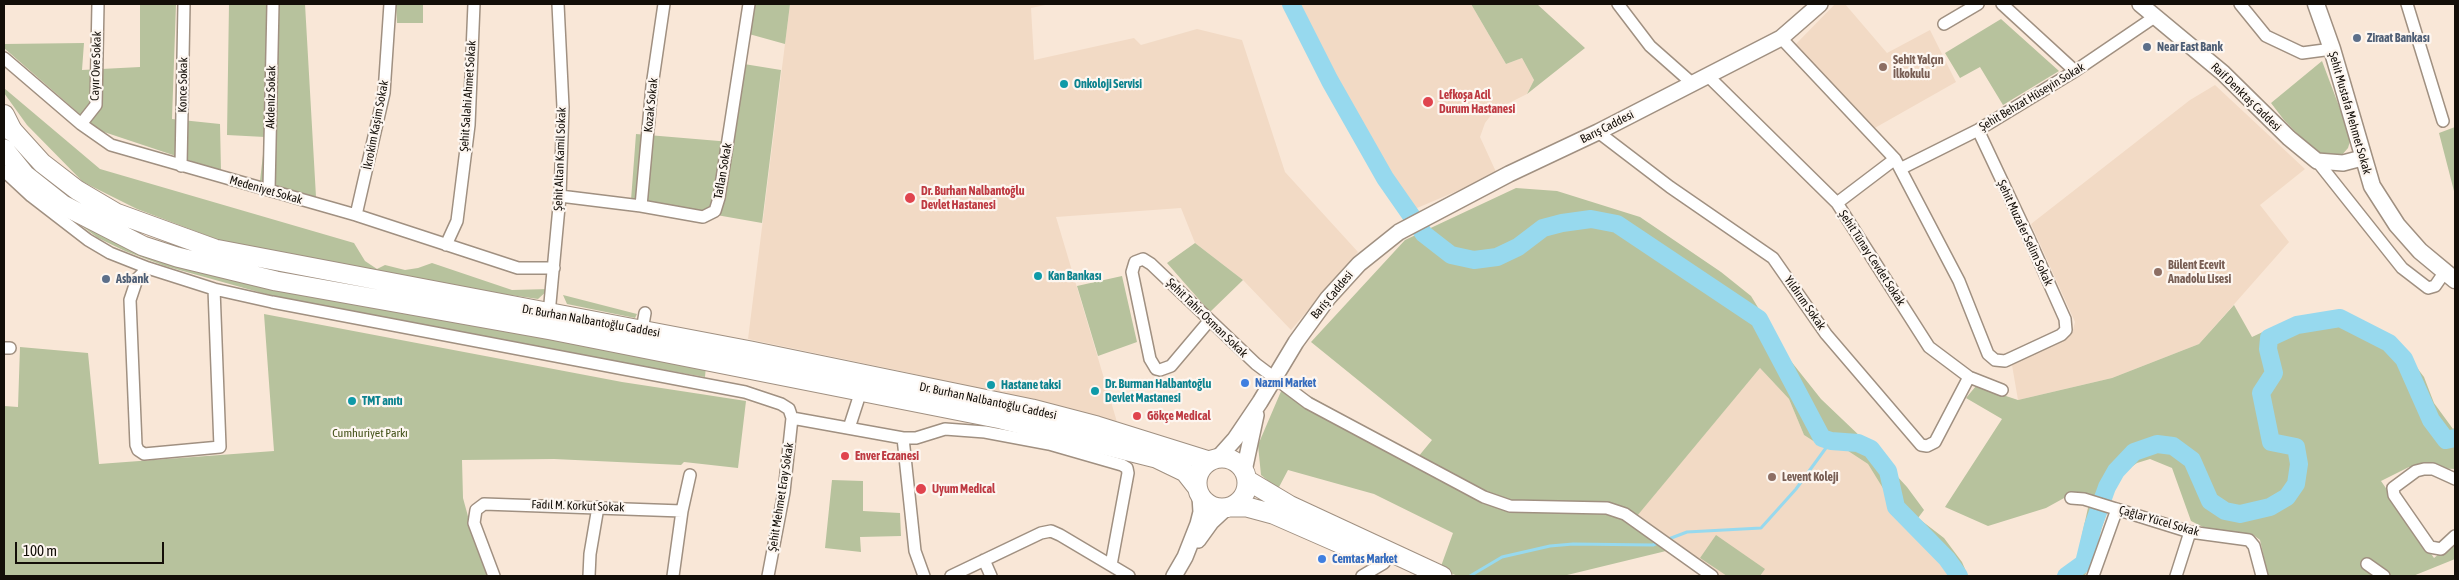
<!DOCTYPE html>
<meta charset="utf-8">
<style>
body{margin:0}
#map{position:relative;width:2459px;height:580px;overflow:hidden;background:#f9e7d7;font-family:"Asap Condensed",sans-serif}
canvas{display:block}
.frame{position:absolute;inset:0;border:5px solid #130e08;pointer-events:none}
.scale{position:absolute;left:15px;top:542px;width:149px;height:22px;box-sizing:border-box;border:2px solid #130e08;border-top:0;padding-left:6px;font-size:15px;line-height:18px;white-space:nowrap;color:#130e08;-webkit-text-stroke:4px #fdf6f0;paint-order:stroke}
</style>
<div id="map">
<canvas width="2459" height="580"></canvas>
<div class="frame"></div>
<div class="scale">100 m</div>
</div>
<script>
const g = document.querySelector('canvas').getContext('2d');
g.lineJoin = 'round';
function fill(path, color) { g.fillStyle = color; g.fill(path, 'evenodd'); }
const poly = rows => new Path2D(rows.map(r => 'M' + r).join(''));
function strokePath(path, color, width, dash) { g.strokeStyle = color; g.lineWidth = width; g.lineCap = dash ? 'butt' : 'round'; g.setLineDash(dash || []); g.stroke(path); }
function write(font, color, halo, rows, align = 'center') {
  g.font = font + ' "Asap Condensed",sans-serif'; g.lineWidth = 4.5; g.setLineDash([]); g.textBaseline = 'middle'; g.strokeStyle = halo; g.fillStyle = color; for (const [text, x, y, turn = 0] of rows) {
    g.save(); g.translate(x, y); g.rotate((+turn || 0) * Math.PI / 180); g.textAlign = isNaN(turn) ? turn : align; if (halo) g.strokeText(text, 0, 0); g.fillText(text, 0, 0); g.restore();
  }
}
fill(poly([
 [790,4,1050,4,1031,8,1034,60,1134,38,1141,45,1197,29,1242,40,1285,172,1358,252,1291,330,1243,280,1195,243,1181,208,1056,217,1117,422,910,373,748,339],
 [1288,4,1471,4,1506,64,1522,58,1534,80,1527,94,1495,110,1485,123,1480,137,1497,174,1410,211],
 [1835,4,1845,4,1887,53,1930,30,1956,82,1873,129,1795,45],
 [2215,85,2305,169,2260,205,2289,242,2199,344,2112,378,2018,400,2012,365,2072,334,2075,322,2031,224,2190,100],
 [1760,368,1789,399,1804,435,1818,444,1842,447,1868,464,1884,490,1891,514,1926,543,1950,576,1721,576,1636,516]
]), '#f2dac5');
fill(poly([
 [140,4,176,4,172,119,220,124,221,171,98,130,4,48,4,44,84,43,82,70,140,67],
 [229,4,305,4,316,197,260,181,265,137,227,135],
 [396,4,423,4,423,23,397,23],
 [755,4,790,4,785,44,749,34],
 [1471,4,1537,4,1585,48,1527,94,1534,80,1522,58,1506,64],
 [2001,19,2059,71,2003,105,1980,67,1960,78,1945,53],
 [2322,61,2351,138,2348,148,2341,156,2318,155,2284,120,2271,103],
 [744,64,781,70,762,223,631,200,636,134,731,142],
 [4,88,100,169,354,243,365,261,377,269,385,265,405,270,418,268,432,263,512,290,549,289,538,299,370,275,256,254,137,209,83,182,27,125,4,93],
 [2455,127,2455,195,2439,133],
 [1516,188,1557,191,1640,217,1721,272,1751,296,1790,360,1821,399,1863,439,1907,487,1924,510,1918,518,1944,538,1962,562,1968,576,1950,576,1926,543,1891,514,1884,490,1868,464,1842,447,1818,444,1804,435,1789,399,1760,368,1637,516,1677,544,1666,551,1563,576,1458,576,1440,569,1453,533,1374,494,1288,470,1278,489,1261,475,1258,445,1285,382,1418,457,1432,440,1311,342,1405,240],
 [67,215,115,239,706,366,705,377,437,330,280,298,165,266,125,251,98,238],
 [1195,243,1243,280,1210,312,1167,263],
 [1122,276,1137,342,1098,356,1077,286],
 [563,295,637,314,635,318,567,304],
 [2234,305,2252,337,2267,330,2334,312,2391,339,2402,348,2424,377,2434,403,2453,429,2455,427,2455,469,2409,467,2381,481,2434,558,2455,541,2455,559,2413,576,2268,576,2260,540,2252,534,2205,528,2191,521,2172,468,2150,459,2137,463,2124,472,2115,489,2085,576,2057,576,2077,558,2091,494,2075,492,2046,508,1988,526,1945,507,2002,419,1966,398,1976,386,2018,400,2112,378,2199,344],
 [264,314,622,382,746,401,738,468,684,462,681,465,554,459,462,460,463,498,475,542,488,576,4,576,4,406,18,407,20,347,88,353,99,464,274,451],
 [832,480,863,481,863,511,900,513,901,536,860,537,861,552,825,548],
 [1716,535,1765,569,1760,576,1727,576,1700,558]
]), '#b7c29d');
strokePath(poly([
 [1666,540,1687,532,1761,528,1796,489,1831,441],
 [1470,576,1502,557,1550,546,1573,544,1653,545,1660,542]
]), '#97d9ee', 3);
strokePath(poly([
 [1291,4,1330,81,1385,178,1424,234,1451,255,1474,260,1497,257,1518,247,1543,228,1562,223,1591,219,1617,224,1759,319,1822,438,1831,441,1858,443,1871,449,1888,471,1896,507,1947,559,1959,576],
 [2066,576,2084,563,2093,526,2107,487,2116,471,2134,452,2157,444,2173,446,2192,460,2210,501,2225,511,2240,514,2270,507,2287,497,2296,484,2299,464,2296,447,2271,442,2261,393,2274,373,2268,349,2269,338,2297,325,2340,318,2389,343,2404,359,2431,420,2446,440,2455,438]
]), '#97d9ee', 18);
const minor = poly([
 [1618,4,1650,46,1693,84],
 [2002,4,2075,71],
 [2240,4,2266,36,2302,53,2332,49],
 [2407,4,2443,121],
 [1944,24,1978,4],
 [1781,38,1895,159,1959,281,1988,354,1995,360,2005,361,2061,335,2066,330,2065,319,2027,234,1978,130],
 [4,58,81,124,111,145,356,215,518,268,554,268],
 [1708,76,1837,203,1929,347,1969,377,2002,390],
 [81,124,96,105,98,4],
 [1598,132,1670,187,1773,258,1826,334,1921,445,1927,446,1935,442,1969,377],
 [2317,161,2402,268,2428,288,2435,286,2444,273],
 [181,166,184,4],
 [1902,168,1978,130,2075,71,2156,16],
 [4,171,31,196,88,240,110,253,148,268,214,289,272,302,745,392,781,404,789,409,792,418,784,492,768,576],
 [269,190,273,4],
 [560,196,641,206,703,217,715,211,719,198,749,4],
 [1837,203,1895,159],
 [641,206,652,86,664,4],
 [356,215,384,93,390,4],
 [446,245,457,221,469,125,474,4],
 [148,268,137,279,130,300,136,445,138,450,144,454,220,447,214,289],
 [549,314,560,196,563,107,558,4],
 [1209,321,1171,366,1160,370,1156,369,1150,359,1132,272,1135,262,1143,259,1151,264,1256,364,1308,403,1484,497,1510,506,1607,508,1625,514,1712,576],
 [642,330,645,313],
 [4,348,10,348],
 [792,418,903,438,916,438,945,429,985,432,1049,444,1122,465,1127,468,1128,473,1111,565],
 [849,428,861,391],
 [903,438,915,551,924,576],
 [2455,479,2433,469,2424,469,2416,471,2393,488,2394,495,2430,547,2441,549,2455,536],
 [2071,498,2084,499,2190,532,2249,540,2254,546,2262,576],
 [984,560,991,576],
 [2367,564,2384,576],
 [494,576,474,523,476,510,484,504,682,511],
 [589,576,590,554,598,507],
 [673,576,682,511,690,475],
 [951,576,1041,533,1051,531,1060,535,1129,576],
 [1362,576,1384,563],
 [2093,576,2117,509],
 [2176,576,2190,532]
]);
const tertiary = poly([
 [2140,4,2223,73,2289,138,2317,161,2343,163,2362,158],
 [1218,458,1235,439,1260,402,1296,342,1328,298,1359,264,1399,232,1509,174,1598,132,1781,38,1820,4],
 [1244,471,1256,415],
 [1198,540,1211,522,1226,508],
 [1174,576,1185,557,1198,524,1201,512,1200,496]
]);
const secondary = poly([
 [2316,4,2332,49,2372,186,2397,225,2420,251,2455,280]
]);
const primary = poly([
 [4,121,42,163,77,190,116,213,215,249,751,351,1032,409,1097,426,1209,461],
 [4,149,25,175,63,205,143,246,177,257,276,281,551,330,1001,419,1156,458,1185,472,1196,486],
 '1197 483a25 25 0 1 1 50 0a25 25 0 1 1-50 0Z',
 [1247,480,1289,505,1442,576],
 [1230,507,1247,507,1273,514,1362,553]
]);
const trunk = poly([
 [4,115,12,131]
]);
strokePath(minor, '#a09081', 14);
strokePath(tertiary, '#a09081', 18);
strokePath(secondary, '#a09081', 19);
strokePath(primary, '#a09081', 21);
strokePath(trunk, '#a09081', 22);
strokePath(minor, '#fff', 11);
strokePath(tertiary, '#fff', 15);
strokePath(secondary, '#fff', 16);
strokePath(primary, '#fff', 19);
strokePath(trunk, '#fff', 20);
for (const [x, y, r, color] of [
 [2357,38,5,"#5c6f8a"],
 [2147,47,5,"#5c6f8a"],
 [1883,67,5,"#8d6e63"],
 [1064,84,5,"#0f9aa8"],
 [1428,102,6,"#e0444e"],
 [910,198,6,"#e0444e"],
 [2158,272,5,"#8d6e63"],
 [1038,276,5,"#0f9aa8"],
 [106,279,5,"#5c6f8a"],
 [1245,383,5,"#3f7fe0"],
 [991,385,5,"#0f9aa8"],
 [1095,391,5,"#0f9aa8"],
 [352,401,5,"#0f9aa8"],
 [1137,416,5,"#e0444e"],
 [845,456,5,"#e0444e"],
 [1772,477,5,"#8d6e63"],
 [921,489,6,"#e0444e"],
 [1322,559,5,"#3f7fe0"]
]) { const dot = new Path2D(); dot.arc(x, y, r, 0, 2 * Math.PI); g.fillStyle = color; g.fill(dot); strokePath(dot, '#fdf6f0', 2); }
write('bold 12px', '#4e5e75', '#fdf6f0', [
 ["Ziraat Bankası",2367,38],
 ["Near East Bank",2157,47],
 ["Asbank",116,279]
], 'left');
write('bold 12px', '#785e54', '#fdf6f0', [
 ["Şehit Yalçın",1893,60],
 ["İlkokulu",1893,74],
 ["Bülent Ecevit",2168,265],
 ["Anadolu Lisesi",2168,279],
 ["Levent Koleji",1782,477]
], 'left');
write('12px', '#130e08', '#fdf6f0', [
 ["Cayır Ove Sokak",96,66,-88],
 ["Konce Sokak",183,85,-89],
 ["Şehit Salahi Ahmet Sokak",468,96,-86],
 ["Akdeniz Sokak",271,97,-89],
 ["Şehit Behzat Hüseyin Sokak",2032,97,-31],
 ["Raif Denktaş Caddesi",2246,97,44],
 ["Kozak Sokak",651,105,-84],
 ["Şehit Mustafa Mehmet Sokak",2350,113,74],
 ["İkrokim Kaşim Sokak",376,125,-79],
 ["Barış Caddesi",1607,127,-27],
 ["Şehit Altan Kamil Sokak",560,159,-88],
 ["Taflan Sokak",723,171,-80],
 ["Medeniyet Sokak",266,190,16],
 ["Şehit Muzafer Selim Sokak",2025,233,65],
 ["Şehit Tünay Cevdet Sokak",1872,258,57],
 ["Bariş Caddesi",1332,295,-50],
 ["Yıldırım Sokak",1805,303,55],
 ["Şehit Tahir Osman Sokak",1207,318,44],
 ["Dr. Burhan Nalbantoğlu Caddesi",591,321,10],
 ["Dr. Burhan Nalbantoğlu Caddesi",988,401,12],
 ["Şehit Mehmet Eray Sokak",781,497,-81],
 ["Fadıl M. Korkut Sokak",578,506,2],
 ["Çağlar Yücel Sokak",2159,521,16]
]);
write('bold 12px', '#0d838f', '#fdf6f0', [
 ["Onkoloji Servisi",1074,84],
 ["Kan Bankası",1048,276],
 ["Dr. Burman Halbantoğlu",1105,384],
 ["Devlet Mastanesi",1105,398],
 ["Hastane taksi",1001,385],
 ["TMT anıtı",362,401]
], 'left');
write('bold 12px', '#be3a42', '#fdf6f0', [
 ["Lefkoşa Acil",1439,95],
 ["Durum Hastanesi",1439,109],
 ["Dr. Burhan Nalbantoğlu",921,191],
 ["Devlet Hastanesi",921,205],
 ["Gökçe Medical",1147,416],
 ["Enver Eczanesi",855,456],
 ["Uyum Medical",932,489]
], 'left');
write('bold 12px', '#366cbe', '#fdf6f0', [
 ["Nazmi Market",1255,383],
 ["Cemtas Market",1332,559]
], 'left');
write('12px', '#445219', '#fdf6f0', [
 ["Cumhuriyet Parkı",370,433]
]);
</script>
